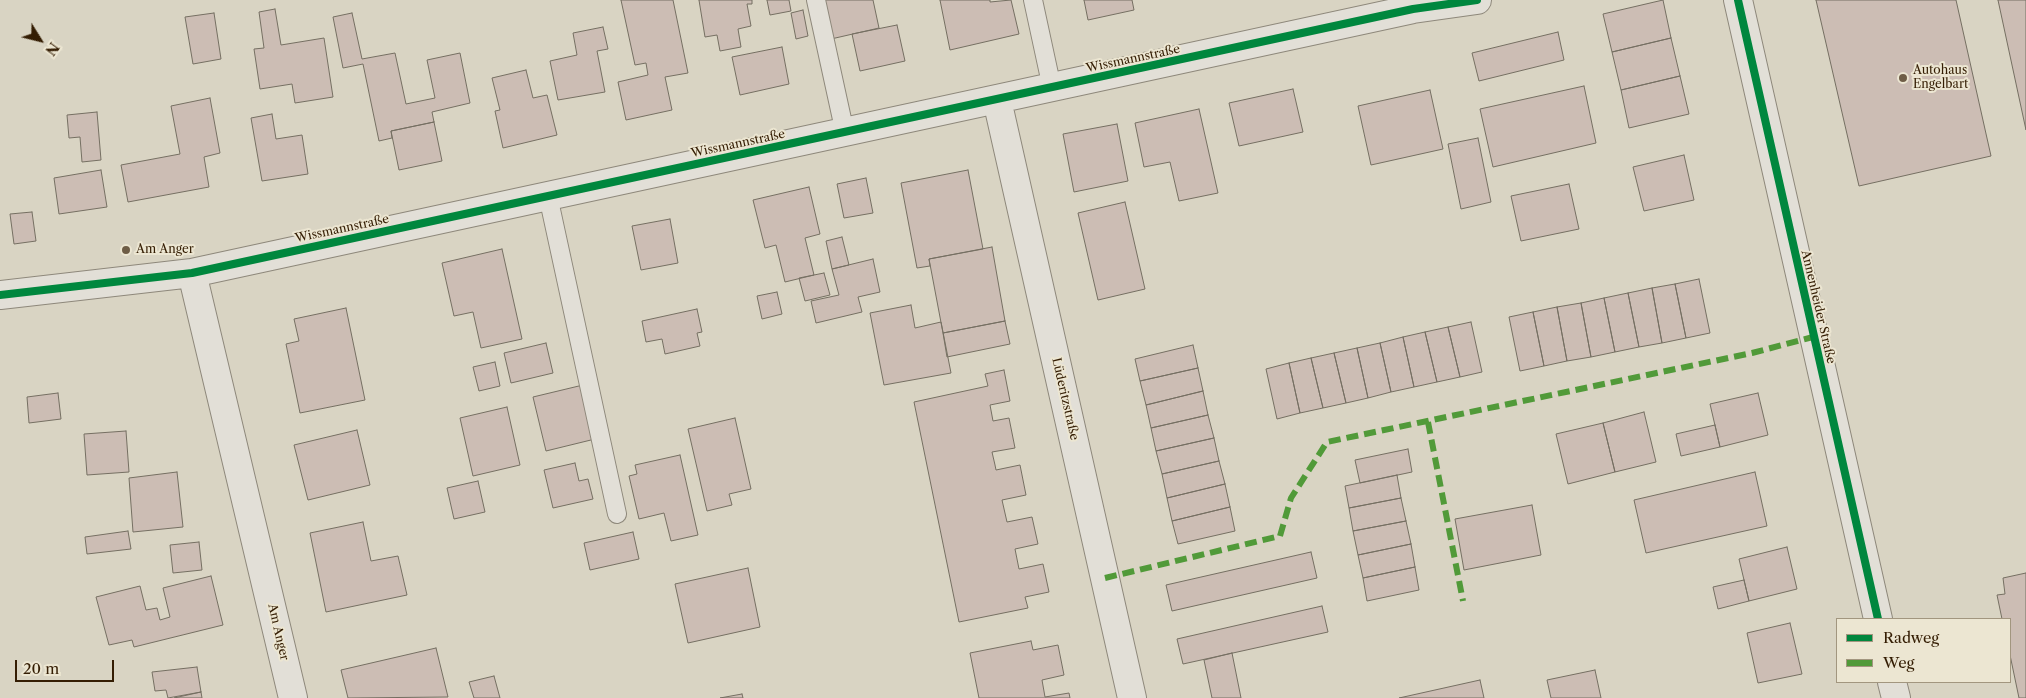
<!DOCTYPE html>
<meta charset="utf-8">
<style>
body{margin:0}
#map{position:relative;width:2026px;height:698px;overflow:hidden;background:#d9d4c3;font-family:"Libre Caslon Text",serif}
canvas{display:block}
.legend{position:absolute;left:1836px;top:618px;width:175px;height:65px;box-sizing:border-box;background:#ece6d2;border:1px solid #a2967f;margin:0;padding:6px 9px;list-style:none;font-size:15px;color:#341d03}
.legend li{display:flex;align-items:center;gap:10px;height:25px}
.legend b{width:25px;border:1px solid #a2967f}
.north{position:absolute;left:15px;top:15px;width:50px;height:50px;-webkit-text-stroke:4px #ece6d2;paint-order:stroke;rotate:126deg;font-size:14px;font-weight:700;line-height:20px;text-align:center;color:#341d03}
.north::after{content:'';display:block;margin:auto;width:18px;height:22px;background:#341d03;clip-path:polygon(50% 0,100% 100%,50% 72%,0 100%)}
.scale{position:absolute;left:15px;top:660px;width:99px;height:22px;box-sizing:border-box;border:2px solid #341d03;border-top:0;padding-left:6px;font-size:15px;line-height:18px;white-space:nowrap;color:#341d03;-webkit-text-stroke:4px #ece6d2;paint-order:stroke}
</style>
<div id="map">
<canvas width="2026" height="698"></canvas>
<ul class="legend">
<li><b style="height:6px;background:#00873e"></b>Radweg</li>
<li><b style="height:6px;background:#519a39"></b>Weg</li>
</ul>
<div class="north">N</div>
<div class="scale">20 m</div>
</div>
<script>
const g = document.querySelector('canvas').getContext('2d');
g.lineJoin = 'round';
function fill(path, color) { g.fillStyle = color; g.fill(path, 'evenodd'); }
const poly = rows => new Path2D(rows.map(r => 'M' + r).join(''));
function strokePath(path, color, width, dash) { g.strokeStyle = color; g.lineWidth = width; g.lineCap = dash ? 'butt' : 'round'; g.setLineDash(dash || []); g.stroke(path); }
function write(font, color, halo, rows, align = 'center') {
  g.font = font + ' "Libre Caslon Text",serif'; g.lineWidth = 4; g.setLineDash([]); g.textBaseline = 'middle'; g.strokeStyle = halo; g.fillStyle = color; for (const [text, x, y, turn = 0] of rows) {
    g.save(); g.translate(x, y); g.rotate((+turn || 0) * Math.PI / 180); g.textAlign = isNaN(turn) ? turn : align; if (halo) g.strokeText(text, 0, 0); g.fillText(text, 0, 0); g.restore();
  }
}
const building = poly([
 [621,0,673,0,688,73,665,77,672,110,626,120,618,82,648,75,646,63,635,65,621,0],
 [699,0,752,0,752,4,747,4,751,26,738,29,741,47,720,51,717,35,705,37,699,0],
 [767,0,789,0,791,11,770,15,767,0],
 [822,0,873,0,879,28,831,39,822,0],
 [940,0,990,0,990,2,1011,0,1019,34,950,50,940,0],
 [1084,0,1132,0,1134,10,1088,20,1084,0],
 [1663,0,1671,38,1612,52,1603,14,1663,0],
 [1816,0,1956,0,1991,156,1859,186,1816,0],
 [1998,0,2026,0,2026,130,1998,0],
 [275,9,281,45,324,38,333,97,295,103,292,84,260,89,254,49,264,48,259,12,275,9],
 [803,10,808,36,796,39,791,13,803,10],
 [214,13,221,59,193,64,185,17,214,13],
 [352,13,362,59,395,53,406,104,435,98,427,60,460,53,470,103,432,112,434,122,391,131,392,138,379,141,363,64,343,68,333,17,352,13],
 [897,25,905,61,860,71,852,34,897,25],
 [603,27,608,49,597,51,605,92,558,100,550,61,577,55,573,33,603,27],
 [1558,32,1564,60,1479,81,1472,53,1558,32],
 [1671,38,1680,76,1621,90,1612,52,1671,38],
 [782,47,789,84,740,95,732,57,782,47],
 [526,70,533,98,547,95,557,135,503,148,495,111,500,110,492,78,526,70],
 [1680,76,1689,114,1629,128,1621,90,1680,76],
 [1584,86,1596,143,1493,167,1480,109,1584,86],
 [1293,89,1303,132,1239,146,1229,103,1293,89],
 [1430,90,1443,149,1371,165,1358,106,1430,90],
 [210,98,220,153,204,157,209,187,128,202,121,165,180,154,171,106,210,98],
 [1199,109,1218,193,1179,201,1170,162,1144,167,1135,123,1199,109],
 [97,112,101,160,82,162,80,137,69,138,67,115,97,112],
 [272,114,276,139,302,135,308,174,262,181,251,118,272,114],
 [434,122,442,161,399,170,391,131,434,122],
 [1117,124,1128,181,1074,192,1063,134,1117,124],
 [1478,138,1491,202,1461,209,1448,144,1478,138],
 [1684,155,1694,200,1644,211,1633,167,1684,155],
 [101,170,107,207,59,214,54,178,101,170],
 [968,170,983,249,929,259,930,266,917,268,901,183,968,170],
 [866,178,873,213,844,218,837,184,866,178],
 [1569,184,1579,229,1521,241,1511,196,1569,184],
 [809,187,820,234,805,238,814,275,785,282,776,245,765,248,753,200,809,187],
 [1125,202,1145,289,1098,300,1078,213,1125,202],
 [32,212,36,241,14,244,10,214,32,212],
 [670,219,678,263,641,270,632,226,670,219],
 [842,237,849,265,832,269,826,241,842,237],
 [992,247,1005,321,943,333,929,259,992,247],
 [502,249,522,339,481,348,473,312,454,316,442,263,502,249],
 [873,259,880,292,858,297,862,312,816,323,811,301,839,295,832,269,873,259],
 [824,273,830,295,805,301,799,278,824,273],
 [1699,279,1710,333,1686,338,1675,284,1699,279],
 [1675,284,1686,338,1662,343,1652,288,1675,284],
 [1652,288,1662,343,1639,347,1628,293,1652,288],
 [777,292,782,314,762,319,757,296,777,292],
 [1628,293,1639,347,1615,352,1604,298,1628,293],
 [1604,298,1615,352,1591,357,1581,303,1604,298],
 [1581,303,1591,357,1567,361,1557,307,1581,303],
 [911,305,915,328,941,322,951,373,884,385,870,313,911,305],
 [1557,307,1567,361,1544,366,1533,312,1557,307],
 [346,308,365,400,300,413,286,344,299,341,294,319,346,308],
 [697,309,702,332,697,333,700,346,665,354,662,339,646,342,642,321,697,309],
 [1533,312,1544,366,1520,371,1509,317,1533,312],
 [1005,321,1010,344,947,357,943,333,1005,321],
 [1471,322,1482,372,1460,377,1448,327,1471,322],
 [1448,327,1460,377,1437,382,1425,332,1448,327],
 [1425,332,1437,382,1414,387,1403,337,1425,332],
 [1403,337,1414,387,1391,392,1380,343,1403,337],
 [546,343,553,373,511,383,504,353,546,343],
 [1380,343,1391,392,1368,398,1357,348,1380,343],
 [1193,345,1198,368,1140,381,1135,359,1193,345],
 [1357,348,1368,398,1346,403,1334,353,1357,348],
 [1334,353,1346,403,1323,408,1311,358,1334,353],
 [1311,358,1323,408,1300,413,1289,363,1311,358],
 [495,362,500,386,479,391,473,367,495,362],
 [1289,363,1300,413,1277,419,1266,369,1289,363],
 [1198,368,1203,391,1146,405,1140,381,1198,368],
 [1004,370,1010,401,990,405,993,421,1009,418,1015,448,992,452,995,465,996,470,1020,465,1026,495,1002,500,1007,522,1032,517,1038,544,1015,549,1019,569,1043,564,1049,592,1025,597,1028,608,959,622,914,402,988,386,985,374,1004,370],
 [583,385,595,439,546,451,533,397,583,385],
 [1203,391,1208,415,1151,428,1146,405,1203,391],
 [58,393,61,419,29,423,27,397,58,393],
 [1758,393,1768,435,1720,447,1710,404,1758,393],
 [507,407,520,465,473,476,460,418,507,407],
 [1644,412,1656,462,1615,472,1603,423,1644,412],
 [1208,415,1214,438,1156,451,1151,428,1208,415],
 [735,418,751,489,729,494,732,505,707,511,688,429,735,418],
 [1603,423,1615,472,1568,484,1556,434,1603,423],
 [1715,425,1720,447,1681,456,1676,434,1715,425],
 [357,430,370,485,308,500,294,445,357,430],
 [126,431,129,472,87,475,84,434,126,431],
 [1214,438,1219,461,1162,474,1156,451,1214,438],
 [1408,449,1412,472,1360,483,1355,460,1408,449],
 [680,455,698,535,671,541,664,513,639,519,629,476,637,474,635,465,680,455],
 [1219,461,1225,484,1167,498,1162,474,1219,461],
 [575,463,579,481,588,479,593,499,553,508,544,470,575,463],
 [177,472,183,527,133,532,129,478,177,472],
 [1755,472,1767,526,1646,553,1634,500,1755,472],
 [1397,475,1401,498,1349,508,1345,486,1397,475],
 [478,481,485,512,454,519,447,488,478,481],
 [1225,484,1230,507,1172,521,1167,498,1225,484],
 [1401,498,1406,521,1353,531,1349,508,1401,498],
 [1532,505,1541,555,1464,570,1455,519,1532,505],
 [1230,507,1235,531,1178,544,1172,521,1230,507],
 [1406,521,1411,544,1358,555,1353,531,1406,521],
 [363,522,371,561,398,556,407,595,326,612,310,533,363,522],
 [128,531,131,549,87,554,85,537,128,531],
 [633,532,639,559,590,570,584,543,633,532],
 [199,542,202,570,173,573,170,545,199,542],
 [1411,544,1415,567,1363,578,1358,555,1411,544],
 [1787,547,1797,589,1749,601,1739,559,1787,547],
 [1311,552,1317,578,1172,611,1166,585,1311,552],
 [1415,567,1419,590,1367,601,1363,578,1415,567],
 [748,568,760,627,688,643,675,584,748,568],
 [2026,573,2026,698,2019,698,2010,655,2010,619,2002,619,1997,595,2005,594,2003,578,2026,573],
 [211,576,223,625,134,647,132,640,109,645,96,597,140,586,146,610,157,608,160,620,170,617,163,588,211,576],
 [1744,580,1749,601,1718,609,1713,587,1744,580],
 [1322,606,1328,632,1183,664,1177,639,1322,606],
 [1790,623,1802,674,1758,683,1747,633,1790,623],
 [1031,641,1033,650,1058,645,1064,675,1042,680,1045,697,1069,693,1070,698,979,698,970,653,1031,641],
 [436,648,448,697,348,698,341,670,436,648],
 [1232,653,1241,698,1212,698,1204,660,1232,653],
 [197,667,201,692,168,698,166,690,155,691,152,672,197,667],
 [1595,670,1601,698,1551,698,1547,680,1595,670],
 [494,676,500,698,474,698,469,682,494,676],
 [1480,680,1484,698,1399,698,1480,680],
 [201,692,202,698,174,698,201,692],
 [742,694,743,698,720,698,742,694]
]);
fill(building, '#ccbdb4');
strokePath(building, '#756f62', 1);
const service = poly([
 [816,0,845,133],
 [1033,0,1052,88],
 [548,196,617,514]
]);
const minor = poly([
 [997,100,1132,698],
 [192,273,293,698],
 [0,295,192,273,1413,9,1477,0]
]);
const tertiary = poly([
 [1738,0,1878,619],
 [1892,682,1896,698]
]);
strokePath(service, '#8e887b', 20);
strokePath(minor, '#8e887b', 30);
strokePath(tertiary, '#8e887b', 30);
strokePath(service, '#e2dfd7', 18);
strokePath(minor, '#e2dfd7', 28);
strokePath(tertiary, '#e2dfd7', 28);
strokePath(poly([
 [1428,422,1463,601],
 [1105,578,1280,536,1291,498,1327,442,1752,353,1813,337]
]), '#519a39', 6, [12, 6]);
strokePath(poly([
 [1738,0,1878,619],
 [0,295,192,273,1413,9,1477,0]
]), '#00873e', 8);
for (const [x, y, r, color] of [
 [1903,78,5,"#6e5d46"],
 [126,250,5,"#6e5d46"]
]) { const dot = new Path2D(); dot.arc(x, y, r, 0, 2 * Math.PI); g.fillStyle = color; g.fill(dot); strokePath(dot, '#ece6d2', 2); }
write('12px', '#341d03', '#ece6d2', [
 ["Wissmannstraße",1133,59,-12],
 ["Wissmannstraße",738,144,-12],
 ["Wissmannstraße",342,229,-12],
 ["Annenheider Straße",1818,307,77],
 ["Lüderitzstraße",1065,399,77],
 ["Am Anger",278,632,77]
]);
write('12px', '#341d03', '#ece6d2', [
 ["Autohaus",1913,71],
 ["Engelbart",1913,85],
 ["Am Anger",136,250]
], 'left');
</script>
